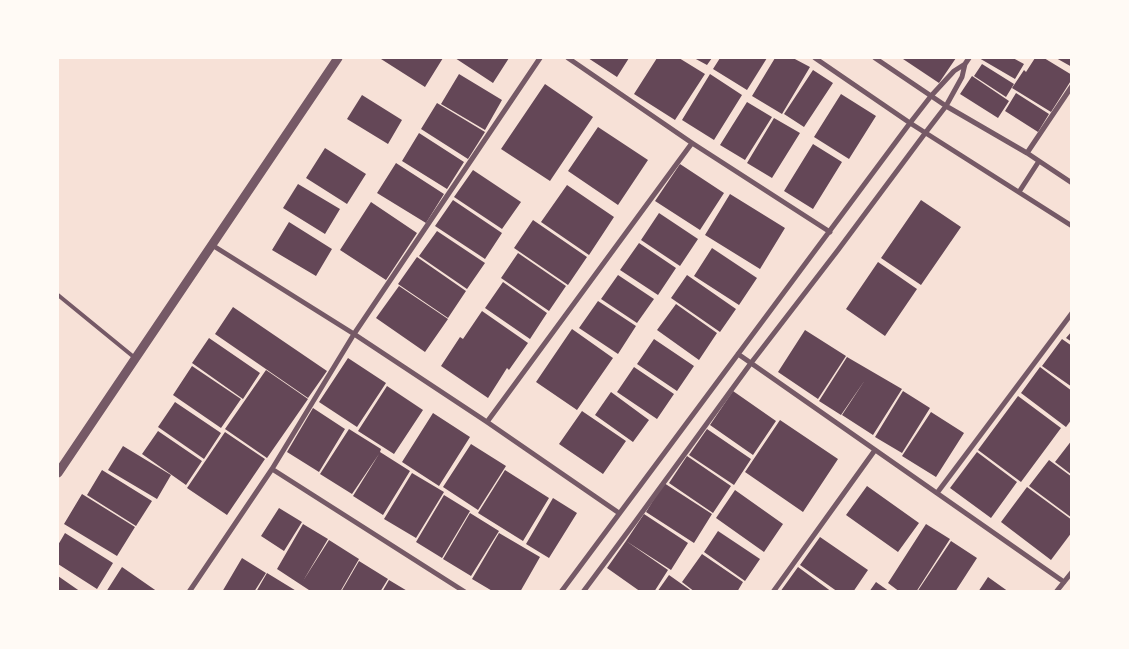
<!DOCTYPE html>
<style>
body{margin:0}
#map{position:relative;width:1129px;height:649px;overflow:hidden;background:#f7e1d7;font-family:"Archivo Narrow",sans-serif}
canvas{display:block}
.frame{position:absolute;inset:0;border:59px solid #fffaf5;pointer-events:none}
</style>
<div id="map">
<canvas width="1129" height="649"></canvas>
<div class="frame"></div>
</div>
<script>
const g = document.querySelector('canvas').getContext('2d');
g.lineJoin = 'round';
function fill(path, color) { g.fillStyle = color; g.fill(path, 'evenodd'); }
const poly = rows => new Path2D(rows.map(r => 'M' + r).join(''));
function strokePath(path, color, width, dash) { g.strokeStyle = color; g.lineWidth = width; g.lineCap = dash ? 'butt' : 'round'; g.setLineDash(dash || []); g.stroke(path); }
fill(poly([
 [382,58,443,58,425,87,381,59],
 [455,58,509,58,493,83],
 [588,58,629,58,617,77],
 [657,58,679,58,705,74,675,120,634,94],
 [694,58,712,58,707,65],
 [720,58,767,58,747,90,713,69],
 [775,58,793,58,810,67,782,114,752,96],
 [904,58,956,58,939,83,903,59],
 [979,58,1013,58,1024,64,1015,79],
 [1035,58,1044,58,1072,75,1072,79,1051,112,1012,88,1024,70,1026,72],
 [1056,58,1072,58,1072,67],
 [982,64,1014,84,1006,97,974,76],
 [813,70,833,83,804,127,784,114],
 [459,74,502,100,485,130,441,104],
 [710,74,742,95,714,140,682,120],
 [972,76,1009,101,998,118,960,94],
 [545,84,593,117,550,181,501,149],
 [1016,93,1049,114,1038,132,1005,111],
 [841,94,876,116,849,159,814,137],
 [362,95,402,120,388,144,347,119],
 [747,102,772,117,745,160,720,145],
 [437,103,485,132,468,159,421,129],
 [774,118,800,133,772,178,747,163],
 [598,127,648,160,618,205,568,171],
 [419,133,464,162,447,189,402,161],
 [813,144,842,162,813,209,784,191],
 [325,148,366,174,347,204,306,178],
 [396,163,444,194,426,223,377,193],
 [680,164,724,193,700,230,655,201],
 [473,170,521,202,502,229,454,197],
 [298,184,340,209,325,234,283,208],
 [567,185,614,217,589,255,541,222],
 [730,194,785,228,760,269,705,235],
 [453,200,502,233,485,259,435,226],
 [921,200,961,227,921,285,881,258],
 [371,202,417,233,386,280,340,250],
 [659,213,698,239,680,266,641,240],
 [533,220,587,257,568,285,514,248],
 [289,222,332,249,316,276,272,250],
 [437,231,485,263,467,289,419,256],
 [639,243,676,268,658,295,620,270],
 [712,248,757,278,739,305,694,276],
 [518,253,566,286,549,311,501,278],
 [417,257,466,291,448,318,398,284],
 [878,262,917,289,885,336,846,309],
 [618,275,654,299,637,323,601,299],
 [687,275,736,309,720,332,671,298],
 [503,282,547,313,530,339,485,308],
 [399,286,448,319,425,352,376,318],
 [598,301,636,326,618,354,579,328],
 [676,304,717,333,699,360,657,330],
 [233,307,327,371,308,398,215,334],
 [482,311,528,343,509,370,507,368,488,398,441,366,460,337,463,339],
 [572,329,613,358,577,410,536,382],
 [805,330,846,356,818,399,778,372],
 [1072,331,1072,342,1066,338],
 [209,338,260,373,243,399,192,363],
 [654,339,694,366,677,391,637,364],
 [1062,339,1072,346,1072,387,1042,366],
 [847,357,902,389,873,435,842,415,865,380,841,415,819,401],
 [348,358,386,383,357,427,319,402],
 [192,366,241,399,221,428,173,395],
 [634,367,674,394,657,419,617,392],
 [1040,367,1072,391,1072,419,1066,427,1021,393],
 [266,370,308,399,267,458,225,429],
 [387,386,423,410,394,454,358,431],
 [733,391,776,421,753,455,710,425],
 [903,391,930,408,902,453,875,437],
 [611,392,649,420,633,442,595,415],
 [1018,396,1061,428,1021,482,978,450],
 [175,402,221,433,204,459,158,427],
 [313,408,345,429,319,472,287,452],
 [582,411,626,441,603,474,559,444],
 [931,412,964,433,936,477,902,456],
 [433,413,470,437,439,486,402,462],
 [780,420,838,459,803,512,745,472],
 [349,429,381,449,380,452,410,471,383,515,353,496,379,454,352,494,320,474],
 [707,429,751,459,734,485,689,455],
 [158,431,202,461,186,485,142,454],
 [225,432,265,459,227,515,187,488],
 [1072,440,1072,475,1055,462],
 [471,444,506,466,478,510,443,487],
 [123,446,171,475,157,499,108,470],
 [977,452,1017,482,991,518,950,488],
 [687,456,731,486,713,513,669,483],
 [1049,460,1072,477,1072,518,1029,486],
 [102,470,152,501,136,526,87,495],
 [505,470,549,498,523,541,478,513],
 [412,473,444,492,416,538,384,519],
 [664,483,712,514,694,543,646,512],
 [867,486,919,523,898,552,846,515],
 [1027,487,1072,520,1072,532,1051,560,1001,522],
 [735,490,783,524,764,552,716,518],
 [82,494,135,527,117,556,64,524],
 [444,495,470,511,442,558,416,542],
 [553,498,577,513,549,558,526,544],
 [279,508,302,522,284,551,261,536],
 [470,513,499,531,471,576,443,559],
 [644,514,688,543,671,570,626,541],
 [303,524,328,539,303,581,329,540,359,559,340,592,312,592,277,569],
 [926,524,950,539,916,592,900,592,888,583],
 [718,531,760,559,745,581,704,552],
 [65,533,113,563,97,589,58,564,58,545],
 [499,533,540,557,520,592,494,592,472,579],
 [820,537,868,570,853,592,838,592,800,565],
 [626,541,668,570,654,592,641,592,607,568],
 [951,541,977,558,955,592,917,592],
 [702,554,743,582,737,592,695,592,682,582],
 [242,558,266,573,254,592,222,592],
 [359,561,388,579,380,592,341,592],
 [122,567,158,592,106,592],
 [798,567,832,592,780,592],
 [267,573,298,592,256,592],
 [669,575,693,592,657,592],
 [58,576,81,592,58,592],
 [988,577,1009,592,978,592],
 [389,580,409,592,382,592],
 [876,582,890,592,869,592]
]), '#644757');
strokePath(poly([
 [58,295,135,358]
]), '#755966', 4);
strokePath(poly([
 [568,58,692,143,830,232],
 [815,58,910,123,1072,226],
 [875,58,946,106,1027,153,1072,183],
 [1027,153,1072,86],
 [1019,192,1039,161],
 [212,245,354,334,487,422,619,513],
 [738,354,1064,582],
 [487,422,692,143],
 [272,469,465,592],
 [937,493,1072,313],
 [189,592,272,469,354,334,540,58],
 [561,592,910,123,931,96,954,71,965,64],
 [583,592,635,522,751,363,838,250,926,132,946,106,962,77,965,64,969,58],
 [773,592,875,450],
 [1056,592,1072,572]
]), '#755966', 5);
strokePath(poly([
 [58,473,338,58]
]), '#755966', 9);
</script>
